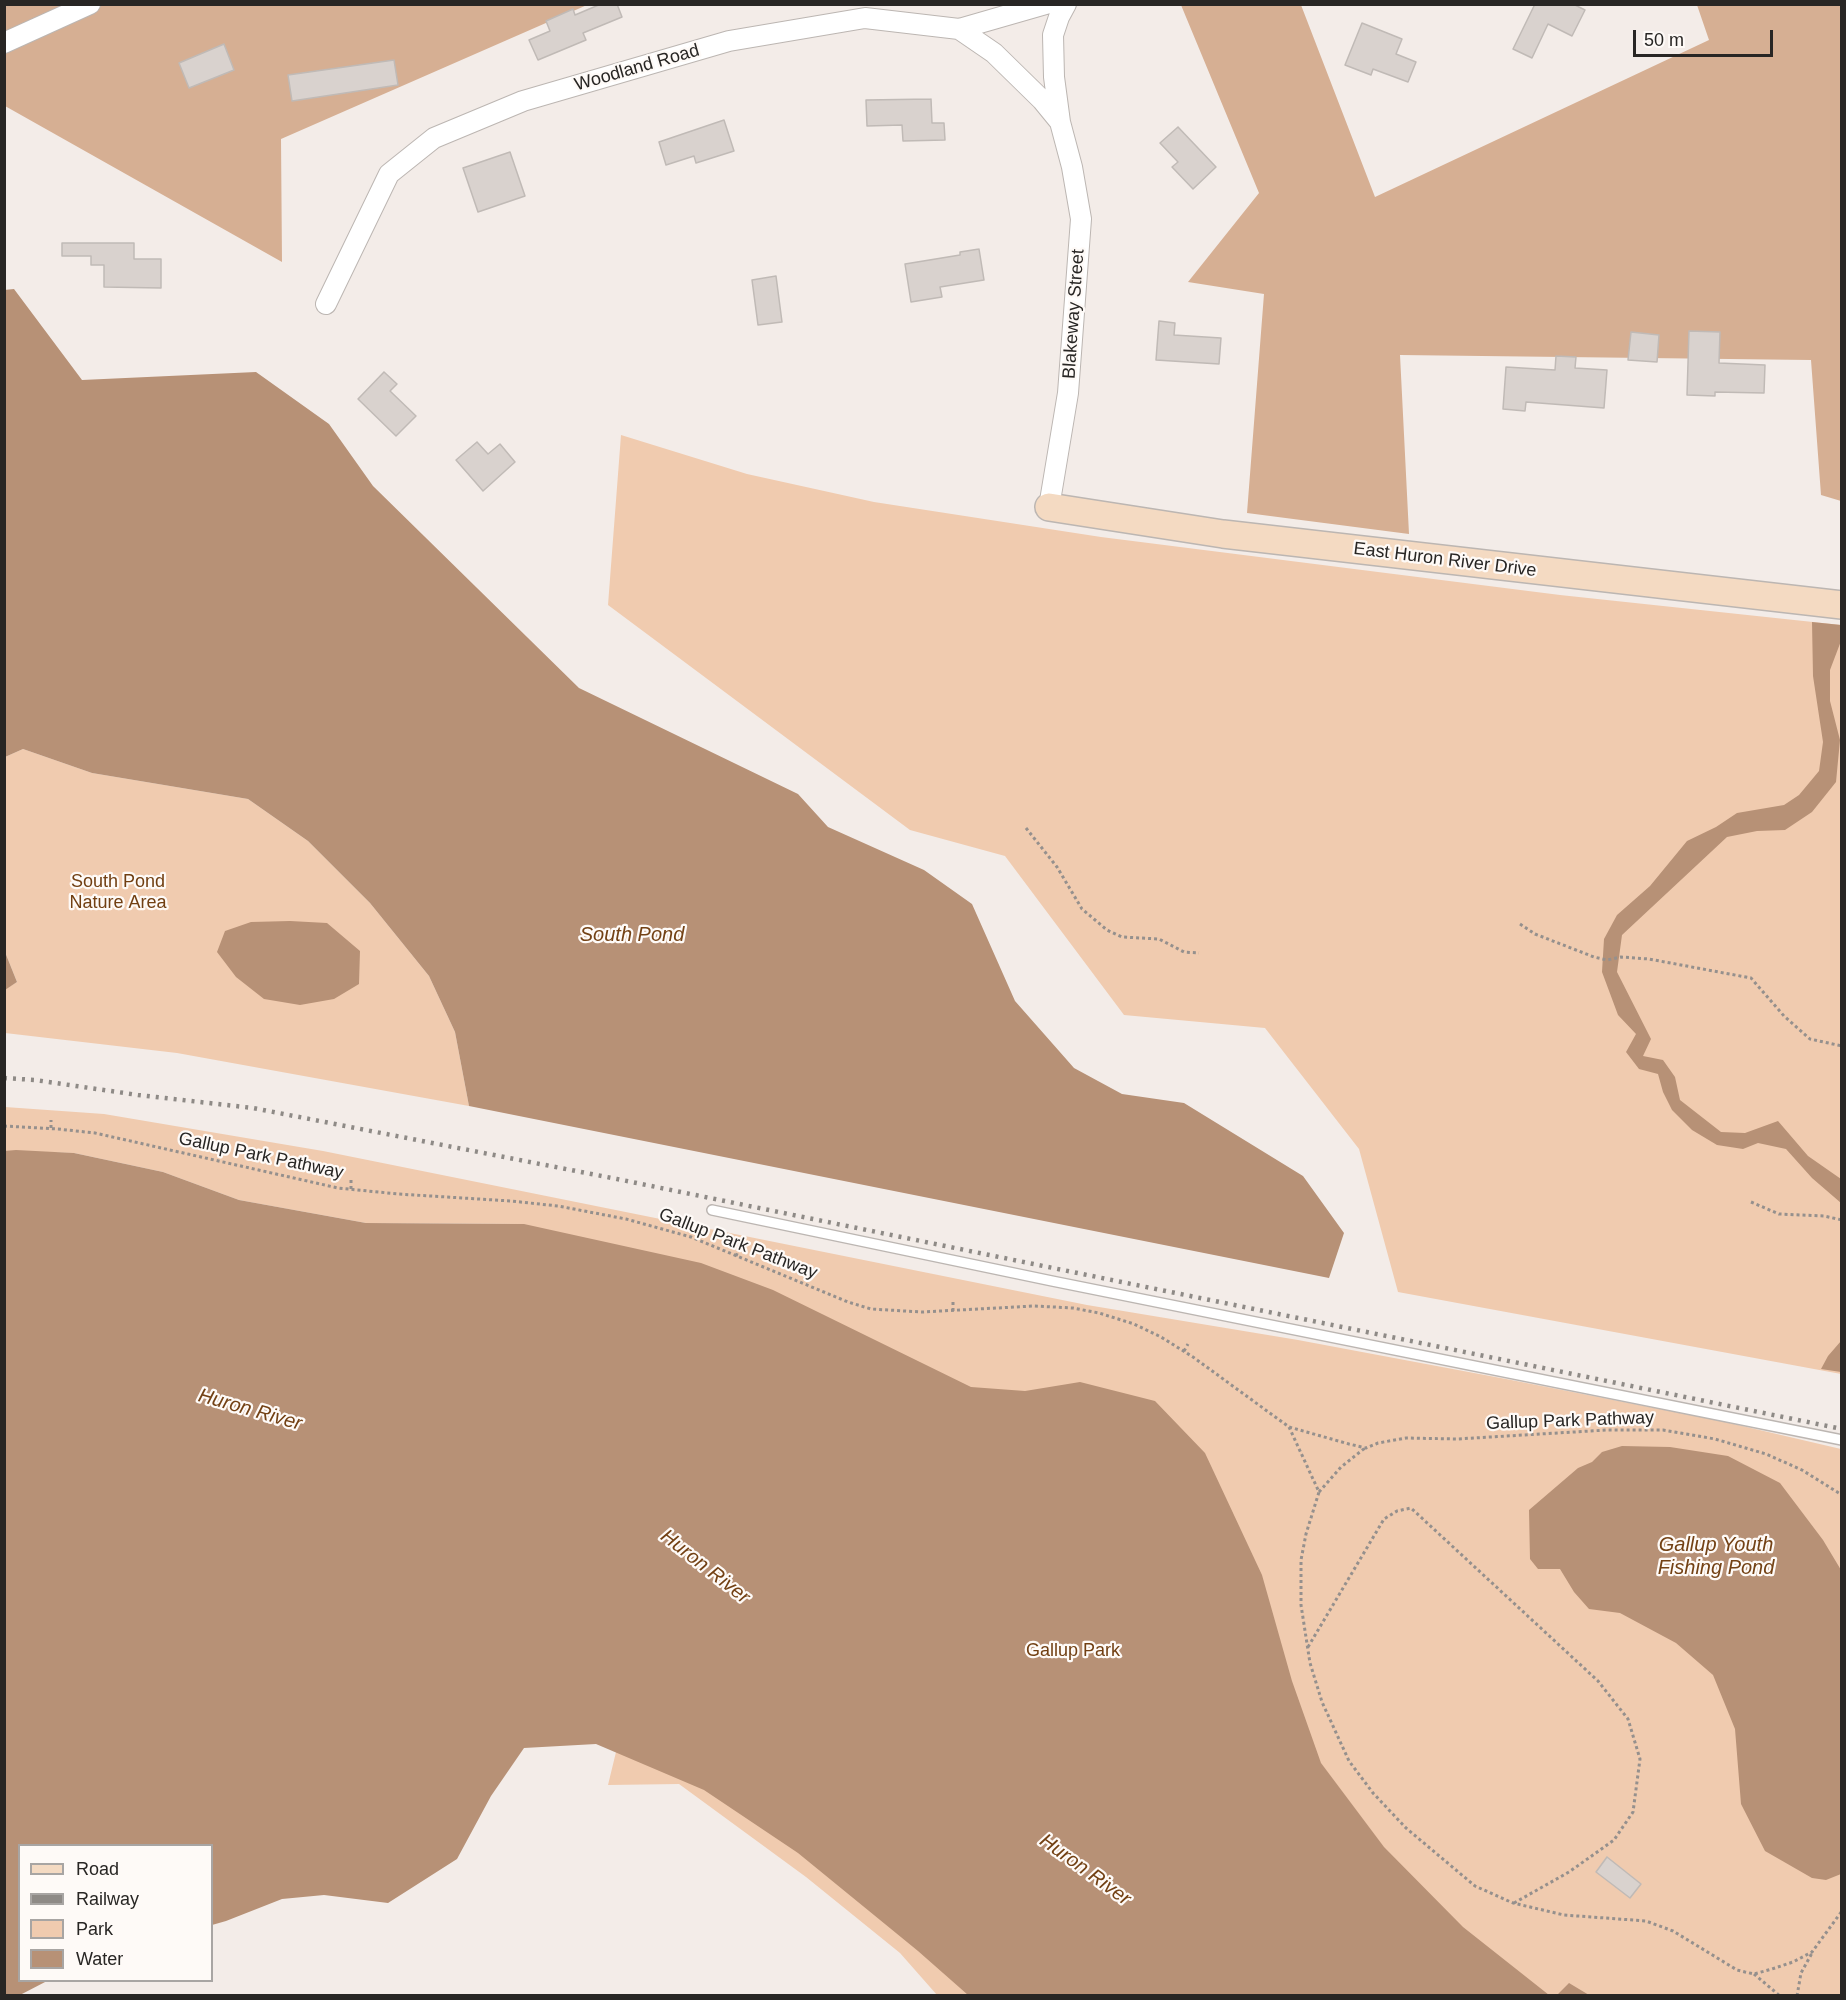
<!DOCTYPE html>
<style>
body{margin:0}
#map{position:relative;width:1846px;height:2000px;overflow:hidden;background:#f3ece8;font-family:Arial,sans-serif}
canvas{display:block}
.frame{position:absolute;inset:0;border:6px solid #282624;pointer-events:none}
.legend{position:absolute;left:18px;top:1844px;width:195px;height:138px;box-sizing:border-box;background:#fefaf7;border:2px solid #a8a5a3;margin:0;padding:8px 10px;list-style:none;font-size:18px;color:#282624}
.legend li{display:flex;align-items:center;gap:12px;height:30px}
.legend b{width:30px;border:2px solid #a8a5a3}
.scale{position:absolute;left:1633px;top:30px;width:140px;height:27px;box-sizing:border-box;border:3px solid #282624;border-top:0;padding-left:8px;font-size:18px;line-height:21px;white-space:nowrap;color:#282624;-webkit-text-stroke:4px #fefaf7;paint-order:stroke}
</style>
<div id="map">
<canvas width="1846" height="2000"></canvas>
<div class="frame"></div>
<ul class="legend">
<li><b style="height:8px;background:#f4dac2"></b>Road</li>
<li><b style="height:8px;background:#8e8a86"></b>Railway</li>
<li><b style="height:16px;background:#f0cbaf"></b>Park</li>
<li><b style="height:16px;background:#b79176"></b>Water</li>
</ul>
<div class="scale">50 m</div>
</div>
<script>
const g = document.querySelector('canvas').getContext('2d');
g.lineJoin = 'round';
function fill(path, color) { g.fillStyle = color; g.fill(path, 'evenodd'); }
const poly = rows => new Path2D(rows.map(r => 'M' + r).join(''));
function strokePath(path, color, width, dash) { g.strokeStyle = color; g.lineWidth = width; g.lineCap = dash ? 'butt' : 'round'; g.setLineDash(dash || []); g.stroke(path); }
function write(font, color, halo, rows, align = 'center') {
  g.font = font + ' Arial,sans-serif'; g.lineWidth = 4.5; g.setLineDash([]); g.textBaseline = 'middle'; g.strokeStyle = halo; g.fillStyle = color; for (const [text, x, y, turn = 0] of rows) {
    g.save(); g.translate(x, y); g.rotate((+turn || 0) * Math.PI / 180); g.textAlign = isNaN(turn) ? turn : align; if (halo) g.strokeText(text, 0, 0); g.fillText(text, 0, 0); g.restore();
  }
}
fill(poly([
 [621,435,747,474,874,502,1101,537,1560,595,1841,625,1841,1374,1398,1292,1359,1149,1265,1028,1124,1015,1005,856,910,830,608,605],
 [23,749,92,773,248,799,308,841,370,903,429,976,455,1032,469,1106,177,1053,5,1033,4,990,17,982,5,952,5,757],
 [5,1107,104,1114,323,1151,1087,1305,1298,1340,1506,1379,1721,1421,1841,1449,1841,1995,937,1995,900,1953,806,1877,679,1784,608,1785,616,1752,524,1224,366,1223,239,1200,163,1172,74,1153,5,1151]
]), '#f0cbaf');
fill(poly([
 [5,5,587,5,281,139,282,262,5,106],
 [1181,5,1301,5,1375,197,1709,40,1697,5,1841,5,1841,501,1821,495,1811,360,1400,355,1409,534,1247,513,1264,294,1188,282,1259,193]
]), '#d6af93');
fill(poly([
 [14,289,82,380,256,372,329,424,373,486,579,688,798,794,828,827,924,870,972,904,1015,1001,1074,1068,1122,1094,1184,1103,1303,1176,1344,1233,1329,1278,469,1106,455,1032,429,976,370,903,308,841,248,799,92,773,23,749,5,757,4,290],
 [1812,622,1841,625,1841,641,1830,670,1830,701,1840,740,1836,782,1812,812,1785,830,1757,831,1727,837,1622,935,1617,972,1651,1039,1643,1056,1663,1060,1675,1077,1680,1100,1721,1132,1745,1133,1778,1121,1808,1156,1841,1179,1841,1203,1812,1178,1786,1149,1758,1143,1743,1149,1717,1145,1692,1130,1672,1110,1663,1092,1658,1074,1639,1069,1626,1052,1636,1034,1618,1015,1602,972,1604,939,1617,915,1650,886,1687,841,1716,827,1737,813,1784,805,1799,795,1819,771,1823,742,1813,676],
 [290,921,327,923,360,951,359,984,334,999,300,1005,264,999,236,977,217,952,225,931,251,922],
 [5,952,17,982,5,990,4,990],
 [16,1150,74,1153,163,1172,239,1200,366,1223,524,1224,701,1263,773,1290,971,1387,1025,1391,1080,1382,1155,1401,1205,1453,1262,1575,1292,1681,1321,1763,1384,1847,1463,1927,1549,1995,968,1995,918,1951,798,1853,704,1790,596,1744,524,1748,491,1796,457,1859,388,1903,324,1895,282,1899,226,1921,212,1925,212,1846,20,1846,20,1980,47,1981,20,1995,5,1995,4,1151],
 [1841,1341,1841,1372,1821,1369,1828,1356],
 [1622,1446,1670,1447,1728,1456,1780,1483,1823,1540,1841,1570,1841,1874,1826,1880,1812,1878,1765,1851,1741,1804,1735,1729,1713,1675,1676,1643,1620,1613,1589,1609,1574,1592,1560,1569,1538,1569,1530,1559,1529,1510,1578,1468,1592,1462,1602,1452],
 [1569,1983,1589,1995,1557,1995]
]), '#b79176');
const building = poly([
 [601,4,617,4,622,17,583,33,586,40,538,60,529,40,550,31,546,21,573,9,575,15,601,4],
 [1535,4,1573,4,1585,10,1572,36,1548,24,1532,58,1513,49,1535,4],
 [1362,23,1402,39,1396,54,1416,62,1408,82,1373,69,1371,75,1345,65,1362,23],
 [224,44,234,70,189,88,179,63,224,44],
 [394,60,398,85,292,101,288,75,394,60],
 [931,99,932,123,944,123,945,140,903,141,902,125,867,126,866,100,931,99],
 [724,120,734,151,696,163,694,156,666,165,659,142,724,120],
 [1178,127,1216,167,1193,189,1172,167,1178,162,1160,143,1178,127],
 [510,152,525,196,478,212,463,168,510,152],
 [62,243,134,243,134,259,161,259,161,288,104,287,104,265,91,265,91,256,62,256,62,243],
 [979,249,984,280,940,287,942,297,911,302,905,264,960,255,960,252,979,249],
 [776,276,782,322,758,325,752,280,776,276],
 [1159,321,1175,323,1174,335,1221,338,1219,364,1156,360,1159,321],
 [1689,331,1720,332,1719,363,1765,365,1764,393,1715,392,1715,396,1687,395,1689,331],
 [1631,332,1659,335,1657,362,1628,360,1631,332],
 [1556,356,1576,357,1575,368,1607,370,1604,408,1526,402,1525,411,1503,409,1506,367,1555,370,1556,356],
 [384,372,397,384,390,391,416,416,396,436,358,399,384,372],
 [477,442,488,454,500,444,515,462,483,491,456,460,477,442],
 [1607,1857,1641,1884,1630,1898,1596,1872,1607,1857]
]);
fill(building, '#d9d2ce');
strokePath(building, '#c0bab6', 1.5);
const lane = poly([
 [712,1210,1052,1281,1842,1440]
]);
const street = poly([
 [959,29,994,53,1042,100,1060,122,1072,167,1081,219,1068,393,1049,507],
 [4,43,90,4],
 [1060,122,1054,77,1053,35,1059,17,1066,4],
 [326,304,389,174,434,138,523,101,729,41,865,18,959,29,1046,4]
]);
const secondary = poly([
 [1049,507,1223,534,1842,605]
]);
strokePath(lane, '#bcb6b2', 12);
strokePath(street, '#bcb6b2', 22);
strokePath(secondary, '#bcb6b2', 30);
strokePath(poly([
 [1026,828,1057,867,1082,909,1107,930,1122,937,1159,939,1184,952,1199,953],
 [1520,924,1535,934,1594,957,1607,960,1621,957,1649,959,1751,978,1784,1016,1810,1039,1842,1046],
 [4,1126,58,1129,95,1133,338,1188,398,1194,511,1201,558,1206,626,1219,691,1237,848,1302,871,1309,922,1312,1034,1306,1073,1308,1099,1313,1134,1324,1161,1337,1193,1357,1289,1427,1349,1444,1366,1448,1378,1443,1406,1438,1457,1439,1607,1430,1663,1430,1715,1439,1766,1454,1802,1470,1842,1495],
 [51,1128,51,1120],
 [351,1189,351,1179],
 [1751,1202,1779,1214,1824,1216,1842,1220],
 [736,1256,740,1247],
 [953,1311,953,1302],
 [1184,1351,1188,1344],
 [1289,1427,1319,1492,1306,1534,1301,1560,1301,1605,1310,1663,1322,1702,1349,1761,1373,1793,1406,1828,1475,1886,1513,1903,1564,1915,1646,1921,1673,1931,1737,1970,1745,1972,1754,1974,1772,1969,1793,1962,1812,1952,1842,1911],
 [1319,1492,1341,1467,1365,1448],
 [1308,1647,1384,1519,1397,1511,1411,1508,1598,1681,1628,1719,1640,1759,1633,1812,1614,1840,1569,1872,1514,1903],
 [1754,1974,1780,1996],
 [1797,1996,1801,1973,1812,1953]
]), '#95908d', 3, [3, 3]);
strokePath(lane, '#fff', 9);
strokePath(street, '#fff', 20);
strokePath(secondary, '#f4dac2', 27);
strokePath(poly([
 [4,1078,35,1080,138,1095,253,1108,617,1179,1842,1429]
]), '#8e8a86', 4.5, [3, 6]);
write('18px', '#282624', '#fefaf7', [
 ["Woodland Road",637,68,-16],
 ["Blakeway Street",1074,314,-86],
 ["East Huron River Drive",1445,560,7],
 ["Gallup Park Pathway",261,1156,12],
 ["Gallup Park Pathway",738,1244,21],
 ["Gallup Park Pathway",1570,1421,-2]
]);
write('18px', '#713f12', '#fefaf7', [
 ["South Pond",118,882],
 ["Nature Area",118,903],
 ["Gallup Park",1073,1651]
]);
write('italic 20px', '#734114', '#fefaf7', [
 ["South Pond",632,935],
 ["Huron River",250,1410,16],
 ["Gallup Youth",1716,1545],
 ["Fishing Pond",1716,1568],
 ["Huron River",705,1567,38],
 ["Huron River",1085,1870,36]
]);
</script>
